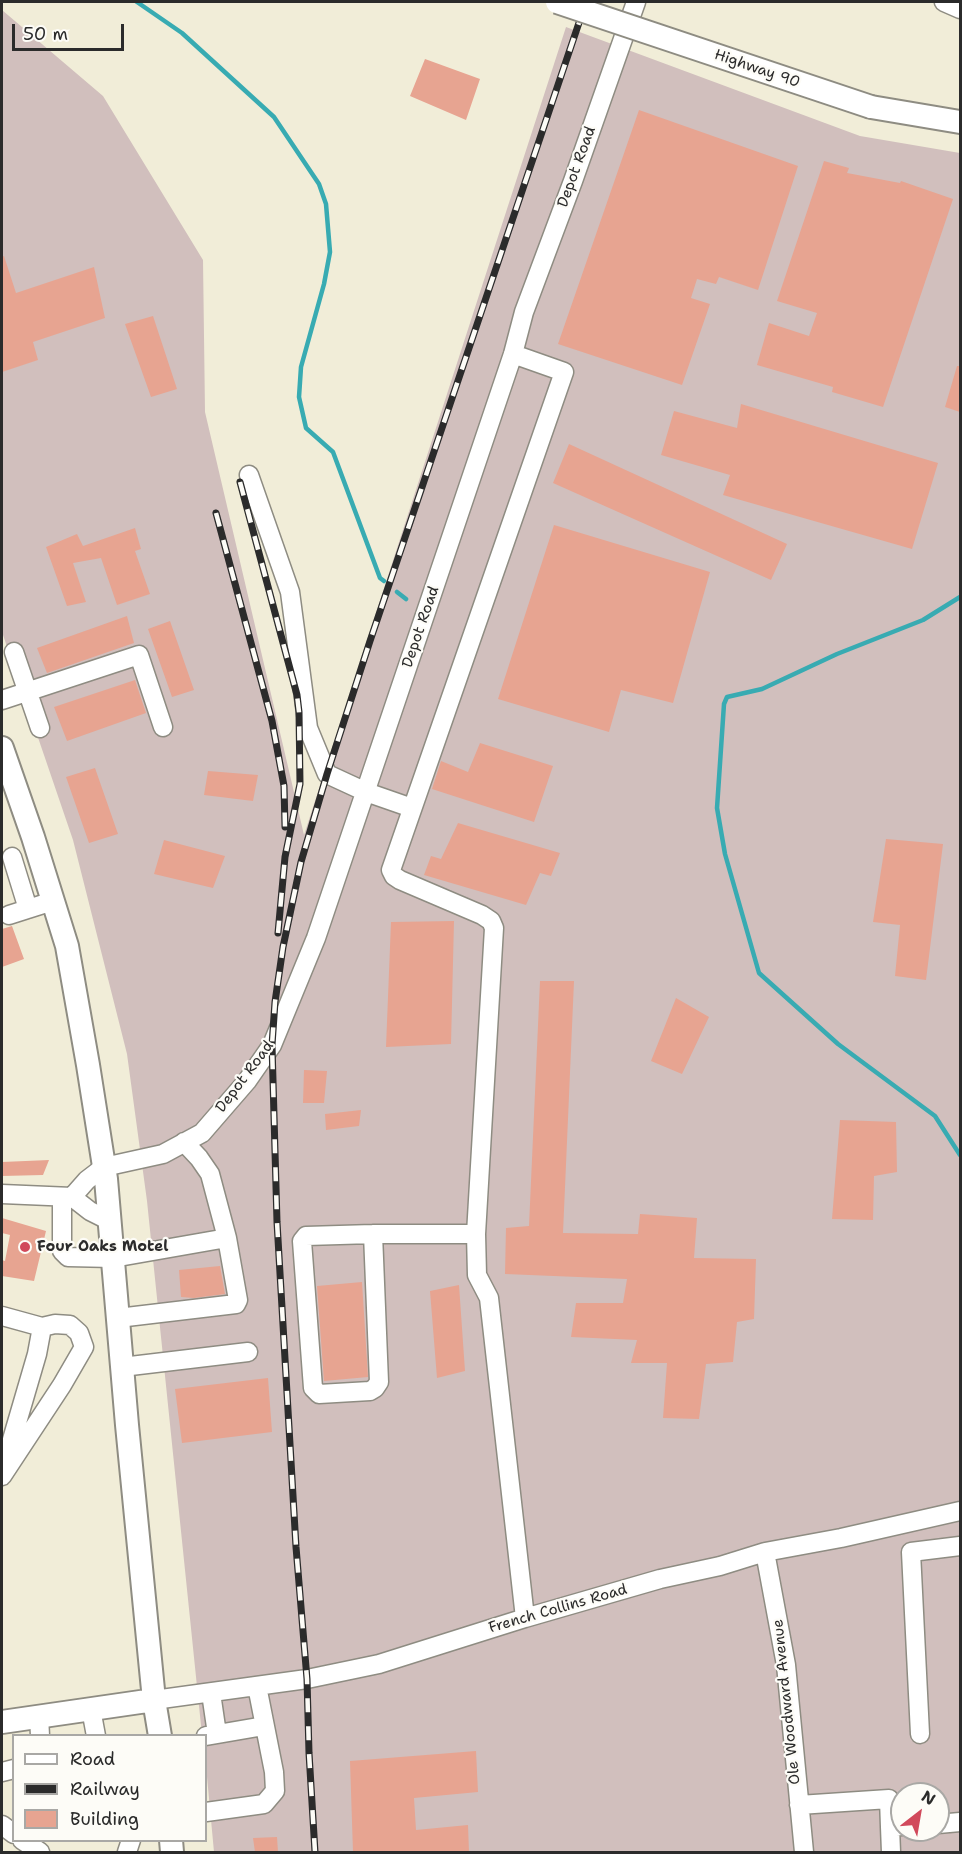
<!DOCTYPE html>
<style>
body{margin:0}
#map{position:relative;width:962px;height:1854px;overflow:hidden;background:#f1edd8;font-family:"Shantell Sans",sans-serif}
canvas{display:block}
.frame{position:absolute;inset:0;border:3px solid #2b2b2b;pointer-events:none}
.legend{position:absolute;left:12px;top:1734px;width:195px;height:108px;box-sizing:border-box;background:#fdfcf7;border:2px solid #a9a8a5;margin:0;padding:8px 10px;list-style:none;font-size:18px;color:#2b2b2b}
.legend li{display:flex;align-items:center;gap:12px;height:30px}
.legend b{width:30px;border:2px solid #a9a8a5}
.north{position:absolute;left:890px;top:1782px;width:60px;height:60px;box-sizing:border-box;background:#fdfcf7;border:2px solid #a9a8a5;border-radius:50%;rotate:31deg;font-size:16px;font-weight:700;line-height:24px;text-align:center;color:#2b2b2b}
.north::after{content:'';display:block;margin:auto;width:21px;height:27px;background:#d1495b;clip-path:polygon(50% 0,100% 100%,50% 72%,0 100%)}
.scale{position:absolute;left:12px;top:24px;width:112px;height:27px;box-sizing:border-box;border:3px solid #2b2b2b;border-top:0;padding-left:8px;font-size:18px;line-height:21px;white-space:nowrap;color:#2b2b2b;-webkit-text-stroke:4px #fdfcf7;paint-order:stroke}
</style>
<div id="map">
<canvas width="962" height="1854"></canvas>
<div class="frame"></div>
<ul class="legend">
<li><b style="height:8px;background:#fff"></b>Road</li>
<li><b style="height:8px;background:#2b2b2b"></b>Railway</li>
<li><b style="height:16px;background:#e7a491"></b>Building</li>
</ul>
<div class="north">N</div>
<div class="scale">50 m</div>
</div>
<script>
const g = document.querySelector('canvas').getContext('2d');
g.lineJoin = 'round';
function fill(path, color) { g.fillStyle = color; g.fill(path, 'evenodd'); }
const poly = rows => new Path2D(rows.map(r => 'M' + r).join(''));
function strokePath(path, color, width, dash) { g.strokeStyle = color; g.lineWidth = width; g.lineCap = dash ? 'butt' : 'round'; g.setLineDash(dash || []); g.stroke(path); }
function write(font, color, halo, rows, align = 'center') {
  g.font = font + ' "Shantell Sans",sans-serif'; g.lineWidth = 4.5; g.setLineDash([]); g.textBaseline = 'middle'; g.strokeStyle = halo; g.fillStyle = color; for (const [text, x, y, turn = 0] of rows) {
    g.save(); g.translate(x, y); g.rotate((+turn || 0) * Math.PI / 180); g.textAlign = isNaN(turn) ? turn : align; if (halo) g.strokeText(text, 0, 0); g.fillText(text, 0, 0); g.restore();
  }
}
fill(poly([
 [2,10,103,96,203,260,205,412,304,835,566,27,860,136,960,153,960,1852,214,1852,206,1766,206,1736,202,1735,147,1201,127,1054,73,840,2,632],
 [902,1794,938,1794,938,1830,902,1830]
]), '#d1bfbd');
strokePath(poly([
 [137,2,182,33,274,117,319,184,326,204,330,252,324,284,301,367,299,397,306,428,333,452,380,578,384,581],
 [397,592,406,599],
 [960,597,923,620,837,654,762,689,727,697,724,704,717,808,725,854,759,973,838,1044,935,1116,960,1155]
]), '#38abb2', 4.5);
fill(poly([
 [425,59,480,79,466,120,410,96],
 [639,110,798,166,758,290,719,277,716,284,697,279,691,298,710,304,682,385,558,344],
 [824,161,849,168,847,173,900,183,901,181,953,199,883,407,832,392,833,387,757,365,769,323,809,336,817,313,777,301],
 [4,256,16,293,94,267,105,318,33,342,38,360,2,372,2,257],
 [153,316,177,389,151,397,125,324],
 [957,366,960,366,960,412,945,407],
 [741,404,938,463,912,549,723,495,730,475,661,455,674,411,737,428],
 [569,444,787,544,771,580,553,483],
 [554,525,710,572,673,703,621,690,609,732,498,699],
 [135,528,141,549,135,551,150,594,117,605,101,558,73,563,86,602,67,606,46,547,77,534,83,546],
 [127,616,134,643,47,673,37,648],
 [170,621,194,690,172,697,148,629],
 [135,680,146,713,67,741,54,707],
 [480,743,553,766,534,822,432,789,441,761,468,772],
 [95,768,118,834,89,843,66,777],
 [208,771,258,775,253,801,204,795],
 [458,823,560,853,551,876,540,873,526,905,424,875,431,856,441,859],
 [886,839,943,844,926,980,895,976,900,925,873,922],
 [164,840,225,856,213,888,154,874],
 [454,921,451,1044,386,1047,391,922],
 [12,926,24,959,2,967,2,929],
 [540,981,574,981,563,1233,638,1234,640,1214,697,1218,694,1258,756,1259,754,1319,737,1322,733,1362,706,1364,699,1419,663,1418,667,1363,631,1363,637,1340,571,1337,576,1303,623,1303,627,1279,505,1274,506,1228,529,1226],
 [676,998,709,1017,682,1074,651,1061],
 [304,1070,327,1071,324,1103,303,1103],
 [361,1110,359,1126,326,1130,325,1114],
 [840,1120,896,1122,897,1172,874,1176,873,1220,832,1219],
 [49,1160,43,1175,2,1176,2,1162],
 [2,1218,46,1231,34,1281,2,1276,2,1260,5,1261,10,1235,2,1233],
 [220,1266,225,1294,194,1298,181,1297,179,1270],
 [362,1282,368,1377,324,1381,317,1286],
 [459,1285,465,1371,437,1378,430,1291],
 [268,1378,272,1432,182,1443,175,1389],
 [476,1751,478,1792,414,1798,416,1830,468,1825,469,1852,353,1852,350,1761],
 [277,1837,278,1852,255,1852,253,1838]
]), '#e7a491');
const minor = poly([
 [944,2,960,9],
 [249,475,290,592,308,728,327,774,366,792,412,808],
 [14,652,40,728],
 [2,700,139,655,163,727],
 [12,857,28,909],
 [9,915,53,901],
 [2,1194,72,1197,87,1180,104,1167,163,1154,202,1133,247,1081,272,1045,316,938,513,354,524,312,573,181,636,2],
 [62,1197,62,1251,68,1257,113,1258,227,1238,210,1174,199,1158,184,1142],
 [72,1197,90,1211,110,1221],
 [373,1234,306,1236,302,1241,313,1388,319,1394,370,1391,375,1388,379,1382,373,1234,476,1234,477,1275,489,1298,525,1618],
 [476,1234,494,928,491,921,482,915,400,880,394,876,391,870,564,372,513,354],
 [2,1316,42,1327],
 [118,1318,236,1304,238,1300,227,1238],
 [122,1367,248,1352],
 [2,1476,62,1385,84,1347,79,1333,70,1325,55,1324,42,1327,37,1354,11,1443,8,1465],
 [765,1552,786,1665,804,1852],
 [211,1693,217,1734],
 [154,1700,307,1679,379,1664,525,1618,660,1579,720,1566,765,1552,841,1538,960,1511],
 [91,1709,96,1736],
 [39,1716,40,1736],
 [920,1734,911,1552,960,1546],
 [206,1736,264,1726],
 [2,1772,14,1769],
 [799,1805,889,1799,890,1827,902,1826],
 [206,1812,264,1804,275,1791,274,1772,257,1686],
 [938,1824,960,1822],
 [2,1825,14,1834],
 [890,1827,891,1852],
 [22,1840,40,1852],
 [127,1852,131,1840]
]);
const major = poly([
 [871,107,960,122],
 [2,748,33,837,67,946,88,1065,106,1179,127,1425,154,1700,160,1736],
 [2,1722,154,1700],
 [171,1840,172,1852]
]);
strokePath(minor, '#8e8c82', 21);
strokePath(major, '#8e8c82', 26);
strokePath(minor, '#fff', 18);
strokePath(major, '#fff', 22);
const rail = poly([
 [240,482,297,695,299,712,300,784,285,857,278,933],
 [216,513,272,721,284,786,285,827],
 [315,1852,309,1753,307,1679,296,1547,277,1222,272,1045,275,1002,283,947,301,862,327,774,370,641,586,2]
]);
strokePath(rail, '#2b2b2b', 7);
strokePath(rail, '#fdfcf7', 4.5, [14]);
const majorBridge = poly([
 [557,2,871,107]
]);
strokePath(majorBridge, '#8e8c82', 26, []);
strokePath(majorBridge, '#fff', 22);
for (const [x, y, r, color] of [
 [25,1247,6,"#d1495b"]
]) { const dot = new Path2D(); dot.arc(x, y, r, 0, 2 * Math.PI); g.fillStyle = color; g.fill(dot); strokePath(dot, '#fdfcf7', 2); }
write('15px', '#2b2b2b', '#fdfcf7', [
 ["Highway 90",757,69,19],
 ["Depot Road",577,167,-70],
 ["Depot Road",421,627,-71],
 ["Depot Road",245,1077,-53],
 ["French Collins Road",558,1609,-16],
 ["Ole Woodward Avenue",787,1702,-96]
]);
write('bold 15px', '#2b2b2b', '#fdfcf7', [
 ["Four Oaks Motel",37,1247]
], 'left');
</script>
